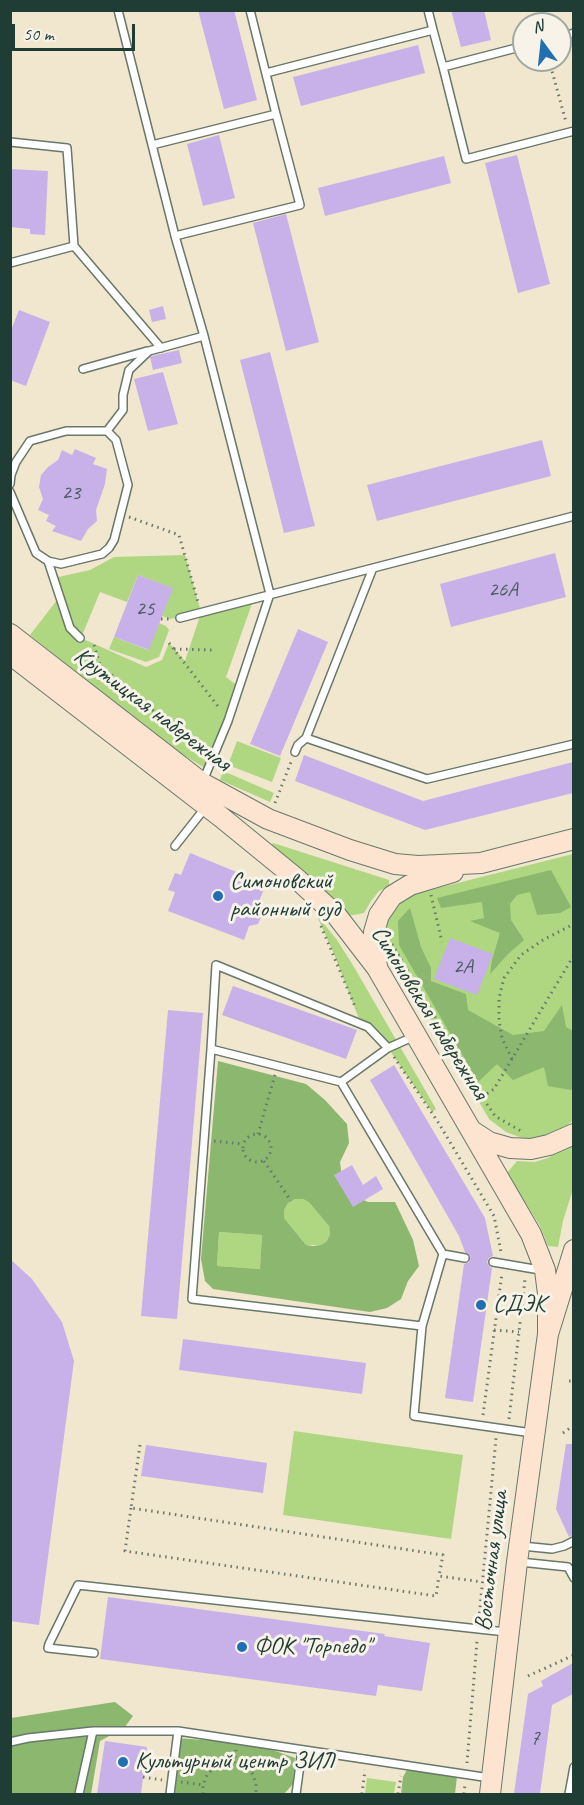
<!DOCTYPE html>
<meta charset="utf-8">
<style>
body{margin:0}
#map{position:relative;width:584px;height:1805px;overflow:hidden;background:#f1e6ce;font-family:Caveat,sans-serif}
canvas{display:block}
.frame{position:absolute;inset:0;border:12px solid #1f3d34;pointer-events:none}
.north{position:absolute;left:512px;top:12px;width:60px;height:60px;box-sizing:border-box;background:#f7f3e8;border:2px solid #a1aaa0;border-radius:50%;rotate:345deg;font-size:16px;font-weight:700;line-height:24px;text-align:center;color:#1f3d34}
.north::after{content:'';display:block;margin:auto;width:21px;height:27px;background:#1f6fb2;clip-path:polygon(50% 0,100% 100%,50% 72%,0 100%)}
.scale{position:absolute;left:12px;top:24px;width:123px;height:27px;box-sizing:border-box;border:3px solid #1f3d34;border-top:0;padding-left:8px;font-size:18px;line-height:21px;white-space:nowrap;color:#1f3d34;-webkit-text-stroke:4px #f7f3e8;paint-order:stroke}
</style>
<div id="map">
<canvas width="584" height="1805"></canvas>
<div class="frame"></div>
<div class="north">N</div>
<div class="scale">50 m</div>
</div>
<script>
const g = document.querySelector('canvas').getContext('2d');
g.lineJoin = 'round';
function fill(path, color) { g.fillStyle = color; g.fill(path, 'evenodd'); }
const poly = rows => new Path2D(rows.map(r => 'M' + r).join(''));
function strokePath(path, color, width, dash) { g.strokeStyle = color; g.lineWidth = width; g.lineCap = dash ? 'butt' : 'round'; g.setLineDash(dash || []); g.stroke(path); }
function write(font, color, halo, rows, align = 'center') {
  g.font = font + ' Caveat,sans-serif'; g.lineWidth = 6; g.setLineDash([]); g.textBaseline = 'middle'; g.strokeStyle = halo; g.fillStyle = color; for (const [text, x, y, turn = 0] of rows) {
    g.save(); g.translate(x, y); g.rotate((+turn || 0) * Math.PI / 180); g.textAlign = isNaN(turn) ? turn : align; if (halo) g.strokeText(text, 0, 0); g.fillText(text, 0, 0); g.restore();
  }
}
fill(poly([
 [185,555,201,612,254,598,226,677,239,687,208,770,166,744,30,635,57,600,61,600,54,578,90,570,114,557],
 [138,575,172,588,162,616,170,619,201,613,185,661,169,643,162,660,146,667,81,638,100,592,127,602],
 [159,623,166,626,169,630,159,657,146,662,109,649,114,637,148,650],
 [237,741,281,758,272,782,228,765],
 [223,771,274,793,270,802,220,780],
 [273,843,389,880,389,886,379,891,371,901,364,913,348,916,268,849],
 [573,854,573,1120,562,1130,544,1137,525,1139,506,1132,489,1119,390,950,386,936,386,922,392,909,402,897],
 [316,914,337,940,354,967,436,1109,432,1112,388,1048,361,1024,334,954],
 [573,1143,573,1189,563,1221,558,1247,548,1246,540,1226,507,1173,517,1161,535,1162,548,1158],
 [295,1199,303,1199,309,1201,329,1226,330,1234,327,1241,321,1245,306,1245,284,1218,284,1210,288,1203],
 [219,1232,262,1235,260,1269,217,1266],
 [294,1431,463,1455,451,1539,283,1515],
 [367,1778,396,1782,394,1794,365,1794]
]), '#afd681');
fill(poly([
 [551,870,571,907,560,913,537,915,530,892,517,895,510,904,511,920,524,940,508,954,490,974,492,960,500,933,470,921,484,918,482,902,441,908,437,898],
 [410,908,421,947,431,968,431,981,466,994,468,1010,513,1035,544,1031,562,1005,566,1027,573,1031,573,1089,571,1090,548,1086,544,1067,513,1080,497,1064,478,1082,399,945,398,921],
 [218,1061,306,1084,325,1100,347,1124,349,1143,340,1162,342,1178,347,1192,368,1202,395,1202,413,1240,419,1266,408,1281,401,1299,387,1308,370,1312,213,1289,205,1281,201,1259],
 [295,1199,303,1199,309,1202,329,1226,330,1234,327,1241,321,1245,313,1246,306,1245,284,1218,284,1210,288,1203],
 [219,1232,262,1235,260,1269,217,1266],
 [115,1702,133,1716,124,1728,100,1741,91,1794,11,1794,11,1718],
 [177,1738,216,1741,267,1748,295,1758,293,1784,284,1794,171,1794],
 [407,1770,457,1776,455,1794,401,1794,403,1777]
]), '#8bb76f');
fill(poly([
 [198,10,234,10,257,100,224,109],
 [451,10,484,10,491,40,461,47],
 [418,45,425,73,301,106,293,77],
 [219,135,235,198,203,206,187,144],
 [517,155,550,284,518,293,485,163],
 [444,156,451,183,325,216,318,188],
 [10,169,48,171,45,235,30,234,30,229,10,227],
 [286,214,319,342,286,351,253,223],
 [163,306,166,319,152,322,149,310],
 [19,310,50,322,26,386,10,380,10,333],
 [179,350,182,363,153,370,150,357,152,356],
 [270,352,315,526,284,533,240,360],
 [163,372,178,424,148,431,134,379],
 [542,440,551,476,377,521,367,485],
 [75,449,96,458,93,464,107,469,105,484,96,510,97,521,88,529,81,541,52,531,56,526,46,521,49,515,38,510,43,499,39,487,41,475,48,467,58,460,62,450,72,455],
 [555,553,566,597,451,627,440,584],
 [138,575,173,588,149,650,114,637],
 [298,629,328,642,280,756,250,744],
 [304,755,423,801,573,762,573,793,425,830,295,781],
 [190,853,266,884,260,899,265,908,258,924,249,926,244,940,168,911,175,892,168,890,175,873,181,875],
 [450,938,493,954,477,995,434,979],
 [233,986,357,1030,346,1059,222,1015],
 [168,1010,203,1013,177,1319,141,1316],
 [394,1065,485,1218,493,1256,489,1258,487,1262,489,1266,492,1268,473,1402,445,1398,464,1264,469,1262,470,1257,465,1252,459,1236,370,1080],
 [352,1165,363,1185,376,1176,383,1189,353,1207,334,1175],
 [10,1259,32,1279,62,1322,74,1361,39,1625,10,1621],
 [183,1339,366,1363,362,1394,179,1370],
 [566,1444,573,1444,573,1535,569,1537,556,1509],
 [146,1445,267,1463,263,1493,141,1476],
 [108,1597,385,1634,384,1636,430,1643,422,1691,378,1685,376,1696,100,1659],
 [573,1663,573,1694,552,1705,540,1794,514,1794,528,1694,543,1686,541,1681],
 [105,1741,147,1747,141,1794,97,1794]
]), '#c8b1e8');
const service = poly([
 [118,10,175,236,204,336,270,594,228,721,203,781],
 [428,10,433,30],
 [560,37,574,33],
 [443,67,466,159,574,131],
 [266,73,433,30,443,67,524,46],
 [10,142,67,148,74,246,10,263],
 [152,145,276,114,250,10],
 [175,236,300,205,276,114],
 [74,246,161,348],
 [83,369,147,351],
 [107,431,123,410,123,395,129,370,149,351,204,336],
 [10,484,11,475,16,462,30,441,66,431,107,431,116,440,128,485,114,540,109,548,102,554,61,564,48,561,36,553,10,492],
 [48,561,70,628,80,638],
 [180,618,574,516],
 [306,738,427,779,574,744],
 [295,752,298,745,306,738,373,568],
 [175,846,205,808],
 [211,1049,216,965,368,1027,388,1048],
 [341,1082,388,1048,415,1036],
 [443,1254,465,1258],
 [493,1262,540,1270],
 [422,1326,192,1299,211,1049,341,1082,443,1254,422,1326,414,1416,532,1433],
 [522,1546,552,1549,564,1546,574,1541],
 [520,1562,568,1567,574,1578],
 [94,1653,48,1648,49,1644,78,1585,506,1632],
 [10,1742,28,1738,93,1731,178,1731,490,1778],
 [79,1794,93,1731],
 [170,1794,178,1731],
 [296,1794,302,1750],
 [569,1794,574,1767]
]);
const secondary = poly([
 [10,634,202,783,268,819,350,850,395,864,418,866,440,865,481,863,574,839],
 [10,654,221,817,297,879,337,916,377,968,531,1234,545,1270,548,1294,548,1334],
 [377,966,373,949,374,932,379,915,392,896,410,885,453,872],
 [472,1131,489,1142,510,1148,531,1149,549,1145,574,1134],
 [490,1794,517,1562,548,1334,574,1250]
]);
strokePath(service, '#68786a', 10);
strokePath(secondary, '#68786a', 22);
strokePath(poly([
 [538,10,541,24],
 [549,60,566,122],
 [129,517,179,535,198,602],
 [161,619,169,619],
 [169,643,220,709],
 [94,645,100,665,183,736,205,753],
 [174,649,212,650],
 [275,803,291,762],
 [431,895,442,942],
 [321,926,356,1009],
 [392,944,482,1097,495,1116,521,1131],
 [394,1057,438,1122,494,1216,501,1252],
 [512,1059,502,1038,499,1020,499,998,504,978,521,955,543,940,574,924],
 [482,1097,494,1089,574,955],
 '243 1148a14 14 0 1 1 28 0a14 14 0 1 1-28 0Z',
 [258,1134,275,1075],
 [214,1141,242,1144],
 [264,1161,291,1201],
 [494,1330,519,1332],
 [569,1381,574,1381],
 [483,1415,502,1273],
 [509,1419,525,1279],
 [563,1433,574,1425],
 [140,1445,131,1508,443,1555,439,1576,482,1582],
 [131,1508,125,1551,436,1596,439,1576],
 [479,1619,496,1438],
 [528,1676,574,1655],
 [234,1763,236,1750],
 [467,1763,477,1641],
 [143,1777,162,1780],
 [181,1782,203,1785],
 [203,1794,203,1785,207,1775,214,1768,223,1763,234,1763,244,1766,252,1773,256,1783,256,1794],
 [362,1794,365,1770],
 [398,1794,401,1776],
 [464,1794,465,1784]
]), '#68786a', 3, [1.5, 4.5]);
strokePath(service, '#fff', 7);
strokePath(secondary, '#fde4d1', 20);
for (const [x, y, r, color] of [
 [218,896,6,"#1f6fb2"],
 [481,1305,6,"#1f6fb2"],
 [242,1647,6,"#1f6fb2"],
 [123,1762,6,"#1f6fb2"]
]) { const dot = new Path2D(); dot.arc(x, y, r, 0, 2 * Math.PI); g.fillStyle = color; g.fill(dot); strokePath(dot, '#f7f3e8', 2); }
write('21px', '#495a61', null, [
 ["23",71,493],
 ["26А",503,590],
 ["25",145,609],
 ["2А",463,967],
 ["7",535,1738]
]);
write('24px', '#1f3d34', '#f7f3e8', [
 ["Крутицкая набережная",152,710,37],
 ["Симоновская набережная",429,1013,58],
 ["Восточная улица",492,1561,-83]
]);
write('24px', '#1f3d34', '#f7f3e8', [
 ["Симоновский",230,882],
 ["районный суд",230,910],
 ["СДЭК",493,1305],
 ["ФОК \"Торпедо\"",254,1647],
 ["Культурный центр ЗИЛ",135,1762]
], 'left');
</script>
